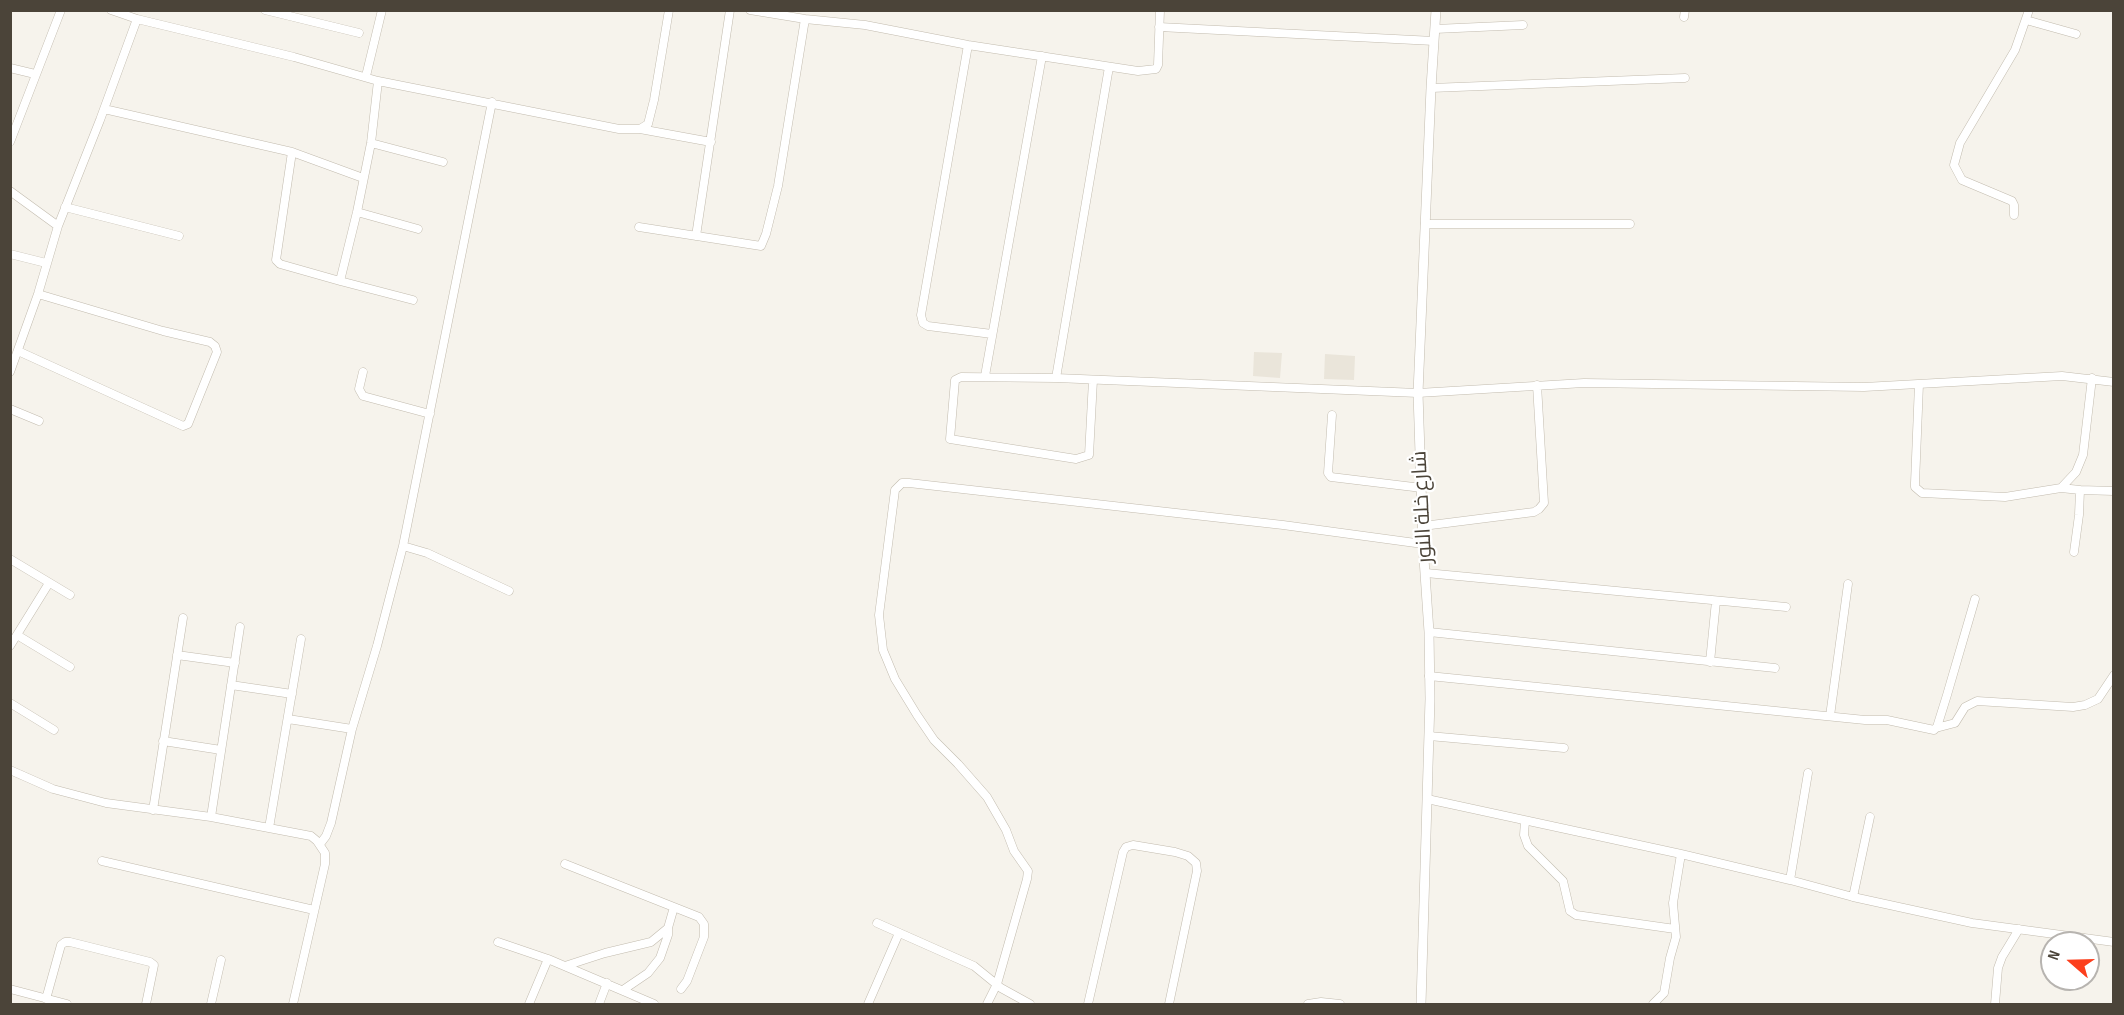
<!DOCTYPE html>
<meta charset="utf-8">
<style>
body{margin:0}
#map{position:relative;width:2124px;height:1015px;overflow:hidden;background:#f6f3ec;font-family:"Sofia Sans Condensed",sans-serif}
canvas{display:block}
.frame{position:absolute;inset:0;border:12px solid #4b4439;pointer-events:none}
.north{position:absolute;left:2040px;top:931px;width:60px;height:60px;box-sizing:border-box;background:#fff;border:2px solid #b7b4b0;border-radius:50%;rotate:290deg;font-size:16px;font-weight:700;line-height:24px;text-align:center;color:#4b4439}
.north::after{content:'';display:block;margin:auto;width:21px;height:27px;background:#fc3f1d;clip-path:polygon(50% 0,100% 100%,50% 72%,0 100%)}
</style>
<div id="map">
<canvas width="2124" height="1015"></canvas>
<div class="frame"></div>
<div class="north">N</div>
</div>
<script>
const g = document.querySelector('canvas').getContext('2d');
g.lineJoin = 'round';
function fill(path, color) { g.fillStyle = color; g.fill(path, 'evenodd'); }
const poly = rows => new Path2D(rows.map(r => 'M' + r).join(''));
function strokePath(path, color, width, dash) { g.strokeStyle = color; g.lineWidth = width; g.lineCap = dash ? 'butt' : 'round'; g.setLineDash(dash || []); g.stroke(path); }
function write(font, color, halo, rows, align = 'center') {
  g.font = font + ' "Sofia Sans Condensed",Cairo,sans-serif'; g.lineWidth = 4.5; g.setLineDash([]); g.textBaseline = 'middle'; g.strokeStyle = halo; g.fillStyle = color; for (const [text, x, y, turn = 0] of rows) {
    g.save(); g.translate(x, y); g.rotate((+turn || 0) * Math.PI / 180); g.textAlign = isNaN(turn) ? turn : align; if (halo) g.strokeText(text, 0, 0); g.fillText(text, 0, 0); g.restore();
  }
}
fill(poly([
 [1254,352,1282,353,1280,378,1253,376],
 [1325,354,1355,356,1354,380,1324,379]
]), '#eae5da');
const minor = poly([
 [111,10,137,19,294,57,378,81,619,129,640,129,648,124,654,100,669,10],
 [265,10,359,33],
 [750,10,805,19,865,25,968,45,1138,71,1156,69,1158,65,1160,10],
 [1684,17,1685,10],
 [2026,20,2076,34],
 [1159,27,1434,41],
 [1435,29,1523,25],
 [968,45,921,315,923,323,928,326,992,334],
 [10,68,35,74],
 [366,76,382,10],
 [378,81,371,143,357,212,340,281,413,300],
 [1431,88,1685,78],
 [104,109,292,152,363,178],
 [640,129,711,142],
 [10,142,61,10],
 [371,143,443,162],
 [292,152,276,260,280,264,340,281],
 [10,191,58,226],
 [65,207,179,236],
 [357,212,418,229],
 [2014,215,2014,205,2012,201,1962,180,1954,165,1960,143,2015,50,2029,10],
 [1425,224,1630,224],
 [639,227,761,246,766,234,778,186,805,19],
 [696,236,730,10],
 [10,254,46,263],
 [18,351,183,426,188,424,217,352,215,346,210,342,163,331,38,294],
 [10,372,38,294,58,226,100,120,137,19],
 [363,372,359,389,363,396,430,414],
 [985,376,1042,56],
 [1056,378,1109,67],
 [1093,380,1089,455,1076,459,950,439,955,380,961,377,1056,378,1418,393,1584,383,1864,387,2062,376,2114,382],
 [1919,384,1915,483,1915,487,1922,493,2005,497,2061,488,2080,490],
 [10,409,39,421],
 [1332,415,1328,473,1331,477,1422,488],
 [2061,488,2076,472,2083,455,2092,378],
 [1423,526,1534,512,1539,509,1544,503,1537,385],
 [403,546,427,553,509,591],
 [2074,552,2079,515,2080,490,2114,491],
 [10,559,70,595],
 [1426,573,1786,607],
 [1429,632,1775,668],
 [17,635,70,667],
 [10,646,49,583],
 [177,655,235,663],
 [1710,662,1716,601],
 [1429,676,1865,720,1887,720,1934,730,1937,727,1947,695,1975,599],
 [231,685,292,694],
 [10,703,54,730],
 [1830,716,1848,584],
 [288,719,352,729],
 [1936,728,1955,723,1965,707,1977,701,2073,707,2085,705,2098,699,2114,675],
 [1429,736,1564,748],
 [163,741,221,750],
 [10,770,53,789,106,803,211,817,311,836,317,841,325,853,325,864,293,1004],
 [1427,799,1681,854,1790,880,1853,897,1972,923,2114,942],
 [153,810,183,618],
 [211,817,240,627],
 [1525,821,1524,835,1528,846,1563,881,1570,911,1576,915,1675,929],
 [269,828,301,639],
 [320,844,326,836,331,823,352,729,377,646,403,546,492,102],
 [102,861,314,910],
 [565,864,699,917,704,924,704,937,687,981,681,989],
 [1790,880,1808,773],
 [1853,897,1870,817],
 [877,923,974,966,1001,988,1030,1004],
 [498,942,548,959,654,1004],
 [565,966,605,953,651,942,668,928,674,907],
 [10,989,67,1004],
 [623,990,648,973,660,958,668,935,668,928],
 [46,999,61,945,65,942,70,942,150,962,154,965,146,1004],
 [211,1004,221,960],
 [529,1004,548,959],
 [599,1004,607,983],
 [868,1004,899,933],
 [987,1004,997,984,1027,879,1028,871,1014,851,1006,830,987,797,958,764,934,740,917,715,895,679,883,650,879,615,895,490,902,483,909,483,1283,525,1423,544],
 [1088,1004,1123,852,1126,847,1133,845,1175,852,1188,856,1196,863,1197,871,1169,1004],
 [1308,1004,1321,1002,1340,1004],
 [1653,1004,1664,993,1670,958,1676,937,1673,903,1681,854],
 [1995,1004,1998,968,2002,957,2019,929]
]);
const tertiary = poly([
 [1421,1004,1430,699,1429,632,1423,544,1418,393,1431,88,1436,10]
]);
strokePath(minor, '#c2bbae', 9);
strokePath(tertiary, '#c2bbae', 10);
strokePath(minor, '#fff', 8);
strokePath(tertiary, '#fff', 9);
write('21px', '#4b4439', '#fff', [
 ["شارع خلة النور",1423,507,-93]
]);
</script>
